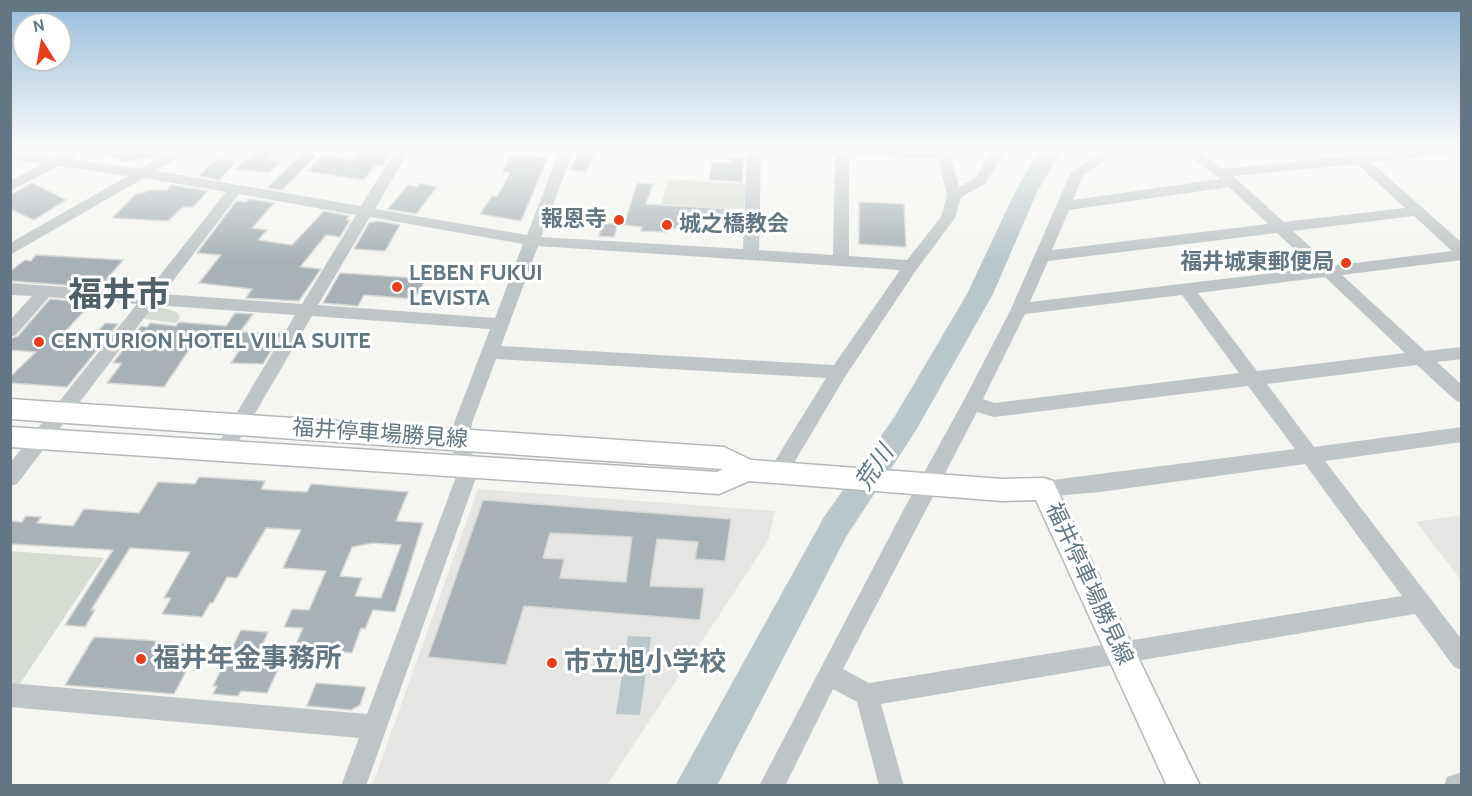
<!DOCTYPE html>
<meta charset="utf-8">
<style>
body{margin:0}
#map{position:relative;width:1472px;height:796px;overflow:hidden;background:#f5f5f1;font-family:Cabin,sans-serif}
canvas{display:block}
.frame{position:absolute;inset:0;border:12px solid #627783;pointer-events:none}
.north{position:absolute;left:12px;top:12px;width:60px;height:60px;box-sizing:border-box;background:#fff;border:2px solid #c0c9cd;border-radius:50%;rotate:349deg;font-size:16px;font-weight:700;line-height:24px;text-align:center;color:#627783}
.north::after{content:'';display:block;margin:auto;width:21px;height:27px;background:#ec3d1a;clip-path:polygon(50% 0,100% 100%,50% 72%,0 100%)}
</style>
<div id="map">
<canvas width="1472" height="796"></canvas>
<div class="frame"></div>
<div class="north">N</div>
</div>
<script>
const g = document.querySelector('canvas').getContext('2d');
g.lineJoin = 'round';
function fill(path, color) { g.fillStyle = color; g.fill(path, 'evenodd'); }
const poly = rows => new Path2D(rows.map(r => 'M' + r).join(''));
function strokePath(path, color, width, dash) { g.strokeStyle = color; g.lineWidth = width; g.lineCap = dash ? 'butt' : 'round'; g.setLineDash(dash || []); g.stroke(path); }
function write(font, color, halo, rows, align = 'center') {
  g.font = font + ' Cabin,"Noto Sans JP",sans-serif'; g.lineWidth = 6; g.setLineDash([]); g.textBaseline = 'middle'; g.strokeStyle = halo; g.fillStyle = color; for (const [text, x, y, turn = 0] of rows) {
    g.save(); g.translate(x, y); g.rotate((+turn || 0) * Math.PI / 180); g.textAlign = isNaN(turn) ? turn : align; if (halo) g.strokeText(text, 0, 0); g.fillText(text, 0, 0); g.restore();
  }
}
fill(poly([
 [478,489,775,511,768,541,607,785,372,786],
 [1461,515,1462,515,1461,580,1416,522]
]), '#e5e6e4');
fill(poly([
 [668,179,746,184,744,209,661,204],
 [156,307,171,310,178,313,180,318,176,323,144,319,148,312],
 [10,551,104,558,19,685,11,684]
]), '#d6dcd1');
fill(poly([
 [628,636,651,637,640,715,616,714]
]), '#b9c7cb');
fill(poly([
 [1040,149,1062,149,1037,192,993,294,915,432,846,537,717,786,675,786,824,517,895,416,967,294,1015,192,1040,149]
]), '#b9c7cb');
const building = poly([
 [94,149,165,149,166,152,158,156,123,162,94,149],
 [258,149,277,151,268,160,281,161,269,173,235,169,258,149],
 [306,149,316,156,282,190,267,188,306,149],
 [358,149,393,149,383,166,376,165,363,180,307,171,323,155,351,160,358,149],
 [580,149,597,149,586,172,570,170,580,149],
 [517,155,548,157,521,221,480,214,492,196,497,197,510,173,502,172,510,156,517,155],
 [730,158,744,159,742,182,709,180,712,162,730,163,730,158],
 [221,159,237,161,219,180,199,176,212,162,221,159],
 [32,183,66,200,34,220,10,209,10,195,32,183],
 [420,183,437,187,416,214,388,209,408,185,417,187,420,183],
 [637,183,653,184,646,204,729,209,726,223,696,221,694,230,667,228,666,232,641,231,642,227,624,225,637,183],
 [171,185,208,191,193,207,183,207,168,221,112,218,135,195,152,190,167,190,171,185],
 [249,199,274,203,252,228,267,230,258,240,292,245,324,211,349,216,346,220,350,220,340,237,326,235,300,267,321,269,299,301,246,298,252,289,199,283,221,255,197,253,234,204,237,201,246,202,249,199],
 [859,202,904,204,906,247,859,244,859,202],
 [378,221,400,225,385,251,354,249,369,223,378,221],
 [603,223,618,224,614,237,599,236,603,223],
 [36,255,123,260,106,280,110,281,104,288,10,281,10,272,17,266,25,260,31,261,36,255],
 [340,273,372,275,426,279,415,299,364,295,358,306,323,303,340,273],
 [50,299,92,303,57,340,88,343,105,323,118,324,67,387,10,383,10,377,36,352,10,350,10,339,18,336,50,299],
 [235,313,253,314,240,332,282,333,263,364,231,363,239,351,191,347,164,387,107,383,122,363,113,363,141,326,147,327,150,323,176,326,179,322,226,326,235,313],
 [199,477,265,481,261,489,271,490,307,492,311,484,408,492,396,521,423,523,395,612,373,610,365,629,361,628,352,653,295,646,303,628,284,627,292,609,309,610,326,571,283,568,301,530,266,528,237,578,227,577,213,603,210,603,202,617,162,614,171,598,164,598,190,552,130,548,91,610,95,610,85,627,65,625,113,550,10,544,10,521,22,522,26,516,41,517,37,523,73,526,84,509,139,513,158,482,195,484,199,477],
 [373,543,401,545,381,598,355,596,362,578,340,576,352,547,373,543],
 [483,500,731,519,725,561,695,559,698,542,657,539,650,586,704,588,700,620,524,606,506,665,428,657,483,500],
 [550,533,632,537,626,582,560,578,564,559,543,558,550,533],
 [241,630,268,632,255,661,281,663,267,693,241,691,238,696,213,694,217,686,213,686,241,630],
 [94,637,144,640,200,645,174,694,65,685,94,637],
 [316,683,366,687,360,705,351,710,307,706,316,683]
]);
fill(building, '#a8b2b6');
strokePath(building, '#d6d6d4', 1.5);
const major = poly([
 [10,399,724,447,751,460,1002,479,1044,478,1053,481,1200,786,1167,786,1036,500,1002,501,749,481,719,494,10,447,10,427,717,472,723,469,10,419,10,399]
]);
strokePath(major, '#b3b8bb', 3);
fill(poly([
 [70,149,87,149,71,159,140,169,175,149,191,149,156,171,361,206,396,149,410,149,375,209,527,235,558,154,540,153,533,149,574,149,541,237,743,249,747,149,761,149,759,250,833,255,835,155,797,153,790,149,949,149,959,187,975,178,993,149,1007,149,985,184,961,197,955,218,917,269,845,377,785,478,778,480,771,478,768,472,826,378,496,359,472,423,469,446,479,469,366,786,341,786,359,738,10,707,10,683,367,714,459,469,451,446,454,423,490,329,312,316,230,456,223,459,216,456,214,451,295,315,154,305,17,484,10,486,10,463,137,304,49,297,16,335,10,337,10,320,32,296,10,295,10,283,146,293,226,192,144,178,10,255,10,243,128,176,59,166,10,191,10,181,43,164,10,159,10,151,55,157,70,149],
 [849,155,938,159,947,195,941,217,907,260,849,256,849,155],
 [239,194,356,215,302,304,163,294,239,194],
 [370,217,523,244,495,318,318,305,370,217],
 [538,246,900,270,834,365,501,346,538,246],
 [1109,149,1126,149,1084,174,1073,200,1220,179,1181,149,1196,149,1223,169,1349,156,1349,151,1354,150,1363,155,1423,149,1462,149,1462,153,1371,162,1462,243,1462,260,1342,275,1425,351,1462,347,1462,359,1437,362,1462,385,1462,403,1456,401,1417,365,1267,384,1314,447,1462,427,1462,442,1325,461,1462,640,1462,670,1454,667,1415,614,881,704,904,786,879,786,857,702,833,689,785,786,759,786,904,509,964,400,1011,309,1071,172,1109,149],
 [1357,164,1405,208,1284,222,1233,176,1357,164],
 [1229,187,1268,224,1052,250,1069,210,1229,187],
 [1414,216,1452,251,1331,266,1293,231,1414,216],
 [1277,233,1315,268,1030,302,1048,261,1277,233],
 [1325,277,1405,353,1257,371,1198,293,1325,277],
 [1182,295,1239,373,994,403,983,399,1025,314,1182,295],
 [1248,386,1295,449,1044,481,1037,483,1034,489,1037,495,1044,497,1100,492,1305,464,1402,596,869,683,843,669,977,412,994,417,1248,386],
 [1462,772,1462,786,1444,786,1447,777,1462,772]
]), '#bfc5c7');
fill(major, '#fff');
const sky = g.createLinearGradient(0, 0, 0, 260);
sky.addColorStop(0, '#95bcdc');
sky.addColorStop(0.57, '#fafaf9');
sky.addColorStop(1, '#fafaf900');
g.fillStyle = sky;
g.fillRect(0, 0, 1472, 260);
for (const [x, y, r, color] of [
 [619,220,6,"#ec3d1a"],
 [667,225,6,"#ec3d1a"],
 [1346,263,6,"#ec3d1a"],
 [397,287,6,"#ec3d1a"],
 [39,342,6,"#ec3d1a"],
 [141,659,6,"#ec3d1a"],
 [552,663,6,"#ec3d1a"]
]) { const dot = new Path2D(); dot.arc(x, y, r, 0, 2 * Math.PI); g.fillStyle = color; g.fill(dot); strokePath(dot, '#fff', 2); }
write('bold 22px', '#627783', '#fff', [
 ["報恩寺",607,220,"right"],
 ["城之橋教会",679,225],
 ["福井城東郵便局",1334,263,"right"],
 ["LEBEN FUKUI",409,274],
 ["LEVISTA",409,299],
 ["CENTURION HOTEL VILLA SUITE",51,342]
], 'left');
write('22px', '#627783', '#fff', [
 ["福井停車場勝見線",380,434,4],
 ["福井停車場勝見線",1089,584,65]
]);
write('italic 24px', '#5e7a81', '#fff', [
 ["荒川",875,468,-56]
]);
write('bold 27px', '#627783', '#fff', [
 ["福井年金事務所",153,659],
 ["市立旭小学校",564,663]
], 'left');
write('bold 34px', '#505f68', '#fff', [
 ["福井市",119,296]
]);
</script>
